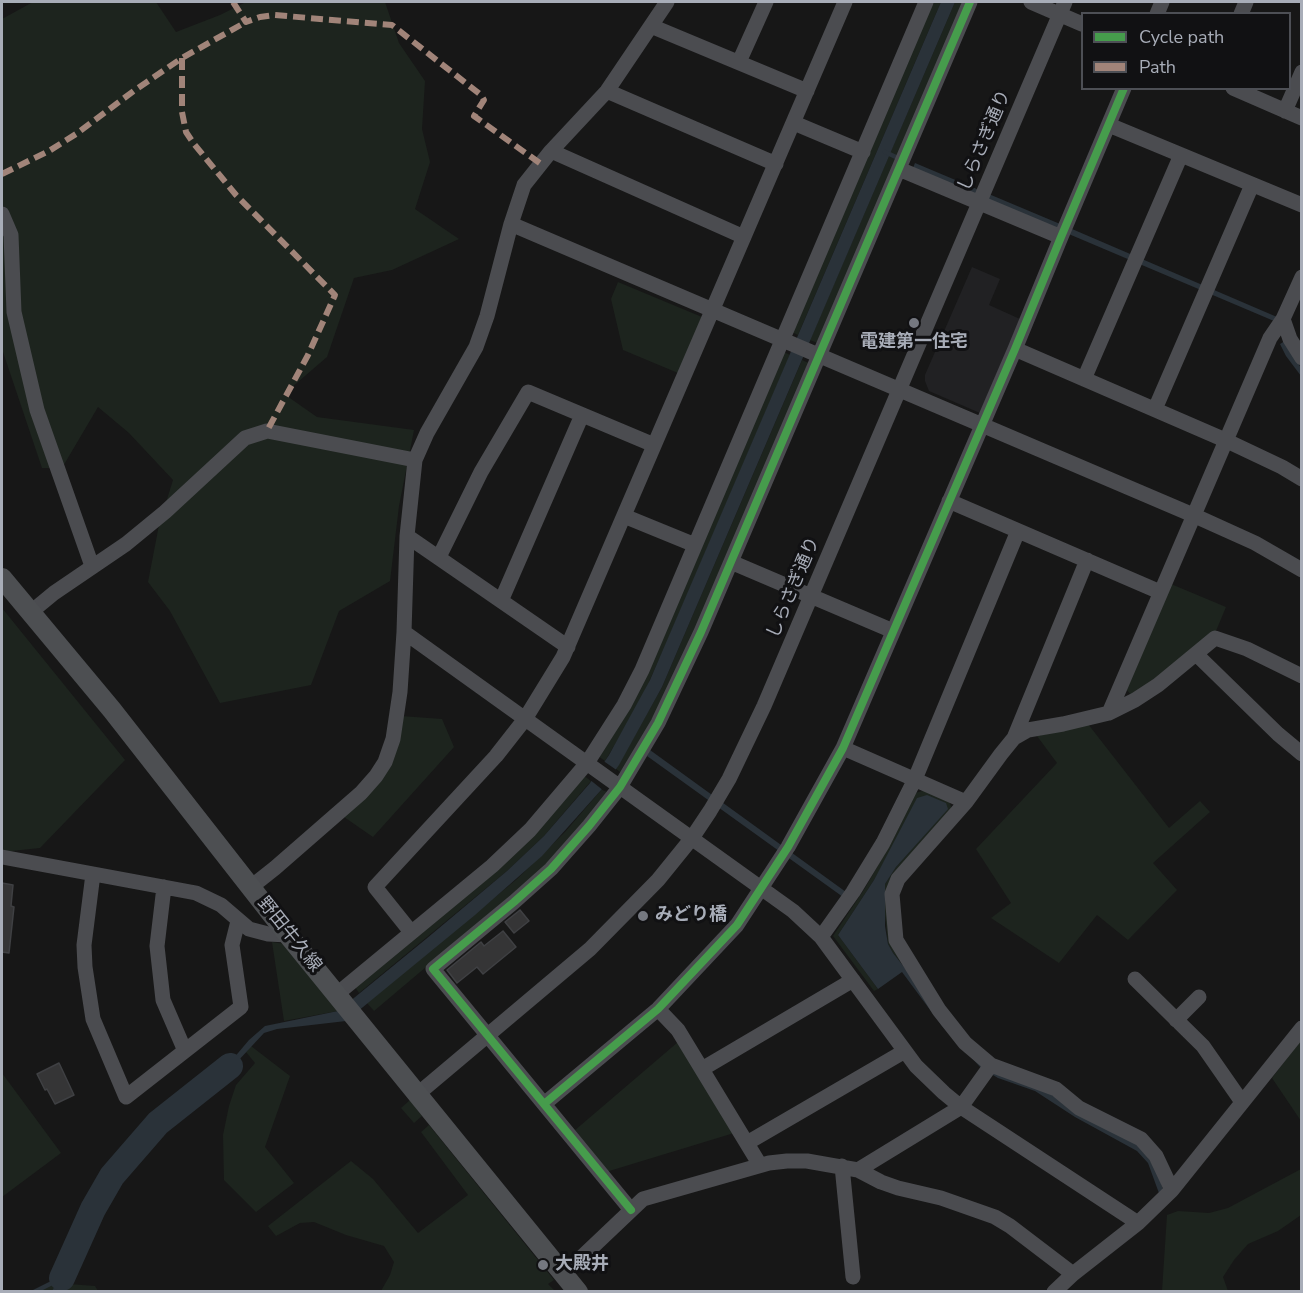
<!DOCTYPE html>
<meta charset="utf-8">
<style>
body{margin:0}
#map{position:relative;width:1303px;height:1293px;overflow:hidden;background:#171717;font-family:"Nunito Sans",sans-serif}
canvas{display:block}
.frame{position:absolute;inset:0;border:3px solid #a8adb8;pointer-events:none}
.legend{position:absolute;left:1081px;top:12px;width:210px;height:78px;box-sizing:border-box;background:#111113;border:2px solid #4d4f55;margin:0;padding:8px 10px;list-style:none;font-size:18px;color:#a8adb8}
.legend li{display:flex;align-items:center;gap:12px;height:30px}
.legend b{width:30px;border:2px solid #4d4f55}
</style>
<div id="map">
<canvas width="1303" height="1293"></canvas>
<div class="frame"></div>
<ul class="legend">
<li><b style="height:8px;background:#469c4c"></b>Cycle path</li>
<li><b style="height:8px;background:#a18479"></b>Path</li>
</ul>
</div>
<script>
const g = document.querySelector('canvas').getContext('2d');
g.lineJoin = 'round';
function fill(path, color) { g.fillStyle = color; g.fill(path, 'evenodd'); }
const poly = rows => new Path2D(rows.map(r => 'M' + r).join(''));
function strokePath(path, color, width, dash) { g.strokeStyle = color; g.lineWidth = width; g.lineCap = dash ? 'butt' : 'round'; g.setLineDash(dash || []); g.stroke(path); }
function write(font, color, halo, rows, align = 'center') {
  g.font = font + ' "Nunito Sans","Noto Sans JP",sans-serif'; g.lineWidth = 6; g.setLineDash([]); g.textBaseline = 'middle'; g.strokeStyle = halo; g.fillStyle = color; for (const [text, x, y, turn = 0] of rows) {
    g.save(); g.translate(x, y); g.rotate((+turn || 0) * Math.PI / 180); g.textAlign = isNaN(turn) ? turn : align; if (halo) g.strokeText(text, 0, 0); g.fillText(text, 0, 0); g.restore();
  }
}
fill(poly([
 [972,267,1000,279,989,305,1020,319,980,413,929,391,925,381,925,375]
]), '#212123');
fill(poly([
 [33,2,156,2,176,32,220,15,246,2,385,2,399,43,425,81,422,129,430,162,415,209,459,239,392,270,354,278,327,357,284,394,317,417,414,430,399,506,390,581,339,611,311,685,220,703,170,611,148,582,159,525,173,480,129,433,98,407,62,468,42,468,2,349,2,19],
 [932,2,941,2,798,335,790,331],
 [955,2,965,2,820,344,810,340],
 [618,282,702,317,678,373,623,350,611,299],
 [782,351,790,355,670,635,639,704,605,761,598,756],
 [802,360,811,364,682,663,623,774,616,769,662,687],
 [1171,584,1226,607,1216,631,1183,660,1132,696,1126,689],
 [2,608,125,760,40,848,2,852],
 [401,716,442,719,454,747,373,837,344,817,360,800],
 [1088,724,1169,828,1200,801,1210,812,1153,863,1177,890,1128,940,1097,915,1059,963,991,918,1011,903,976,849,1057,763,1037,736],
 [583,775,591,781,544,836,507,871,359,993,355,987],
 [602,789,608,793,562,849,529,880,374,1011,367,1003,517,879,565,832],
 [926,790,949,800,952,810,888,895,919,985,893,953,888,944,884,906,885,884,896,867,947,809,896,841,874,880,838,935,878,989,874,991,833,936,865,888,893,839,915,793],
 [272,942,285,944,338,1011,284,1021],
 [1301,1040,1301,1121,1272,1078],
 [678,1042,734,1133,606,1172,574,1131],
 [251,1046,290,1076,265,1147,294,1183,256,1212,224,1180,223,1135,229,1106,236,1085,255,1063,246,1052],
 [2,1073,61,1153,2,1197],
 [410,1100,422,1116,414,1123,401,1108],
 [429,1125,554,1280,548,1284,555,1291,381,1291,390,1275,394,1262,384,1246,346,1235,314,1222,300,1223,276,1236,268,1226,351,1161,373,1179,418,1233,468,1195,421,1132],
 [1301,1169,1301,1215,1278,1231,1248,1244,1234,1260,1223,1277,1228,1291,1162,1291,1167,1215,1178,1211,1209,1213,1228,1208],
 [56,1283,95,1286,98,1291,35,1291]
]), '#1d241e');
fill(poly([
 [941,2,955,2,662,687,619,765,602,789,542,856,475,915,346,1021,277,1029,264,1033,237,1062,203,1089,201,1087,227,1066,249,1040,265,1026,338,1011,426,939,507,871,544,836,590,783,609,755,650,680],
 [915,163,1072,229,1277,317,1274,321,913,168],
 [1285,341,1301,368,1301,376,1286,356,1280,344],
 [650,750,846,892,843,897,647,756],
 [927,795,946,803,948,809,896,867,885,884,885,926,888,944,893,953,966,1045,1141,1147,1157,1171,1164,1192,1160,1196,1148,1163,1137,1151,1075,1117,1035,1091,998,1078,981,1068,942,1026,902,972,878,989,838,935,874,880,917,798]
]), '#2a3239');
fill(poly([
 [602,760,618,771,604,791,589,779]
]), '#171717');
strokePath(poly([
 [885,152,898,158],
 [34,1292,62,1278],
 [54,1292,62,1278]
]), '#2a3239', 4.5);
strokePath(poly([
 [62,1278,93,1209,112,1176,158,1123,230,1066]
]), '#2a3239', 26);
const building = poly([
 [2,883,13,885,11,906,14,907,9,953,2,952,2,883],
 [520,910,529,921,514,933,505,922,520,910],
 [503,931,516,947,483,974,477,967,457,983,447,970,481,942,484,946,503,931],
 [59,1063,74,1095,55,1104,47,1089,45,1090,37,1074,59,1063]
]);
fill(building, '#353536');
strokePath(building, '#3f4043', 1.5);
strokePath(poly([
 [1031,2,1082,24],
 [1157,14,1162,2],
 [1241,14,1246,2],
 [651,26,807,91],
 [739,62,766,2],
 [1233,88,1302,118],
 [607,91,776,164],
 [1285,111,1302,72],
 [794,123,863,152],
 [1109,125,1302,205],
 [551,151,744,237],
 [899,169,1061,237],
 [2,214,11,235,14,312,37,410,92,566],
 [511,224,1193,515,1255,543,1302,570],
 [1283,319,1290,339,1302,358],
 [1015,349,1225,440,1282,467,1302,479],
 [1084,379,1181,155],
 [1155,409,1252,185],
 [949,501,1160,592],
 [624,516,695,545],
 [407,536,568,647],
 [439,557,481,472,528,392,654,445],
 [731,562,893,631],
 [501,601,582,415],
 [31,612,54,593,126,544,165,512,245,438,267,431,415,460],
 [404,632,793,911,821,937,916,1066,944,1093,961,1107,1138,1223],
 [1197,655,1278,734,1302,754],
 [1109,713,1270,338,1283,319,1302,277],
 [1014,738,1087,560],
 [843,748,966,802],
 [2,857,196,893,221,905,249,929,268,934,288,935],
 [93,874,84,945,85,967,93,1019,126,1097,241,1007,232,945,238,921],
 [164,887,157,946,163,1000,185,1051],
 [251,887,275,868,361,793,376,776,385,762,393,739,400,692,404,632,407,536,415,460,427,433,476,347,487,316,511,224,524,185,551,151,607,91,667,2],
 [411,932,375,887,496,756,525,719,563,657,845,2],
 [821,937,853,892,883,843,915,779,1018,531],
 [1135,979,1203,1046,1242,1102],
 [337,994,492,866,530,830,587,763,624,705,642,670,926,2],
 [658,1009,678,1030,760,1165],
 [1176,1020,1199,997],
 [702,1069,853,980],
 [419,1093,590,949,658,880,692,838,710,811,729,779,764,706,1065,2],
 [544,1104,658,1009,737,925,788,847,843,748,1015,349,1061,237,1124,88],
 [747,1143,905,1051],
 [842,1166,853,1277],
 [858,1170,961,1107,991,1065],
 [1172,1190,1156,1156,1141,1139,1079,1108,1056,1089,991,1065,965,1043,939,1010,896,940,892,894,898,879,966,802,1001,754,1014,738,1028,730,1063,724,1109,713,1135,700,1158,685,1215,638,1247,649,1302,676],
 [631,1210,433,969,514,902,551,869,589,826,620,787,658,723,701,632,970,2],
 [564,1274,643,1199,769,1163,787,1161,807,1161,858,1170,881,1182,898,1188,941,1198,995,1217,1010,1226,1073,1274],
 [1054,1292,1073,1274,1138,1223,1172,1190,1302,1028]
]), '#4b4c50', 15);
strokePath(poly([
 [2,578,112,710,288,935,578,1292]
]), '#4d4f52', 20);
strokePath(poly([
 [233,2,246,22,260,17,274,15,392,25,481,95,484,100,474,116,541,164],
 [182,58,182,112,186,132,194,144,236,195,335,295,308,355,267,431],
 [2,174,49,151,76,134,135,90,182,58,246,22]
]), '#a18479', 6, [12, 6]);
strokePath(poly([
 [544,1104,658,1009,737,925,788,847,843,748,1015,349,1061,237,1124,88],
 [631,1210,433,969,514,902,551,869,589,826,620,787,658,723,701,632,970,2]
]), '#469c4c', 8);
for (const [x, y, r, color] of [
 [914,323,6,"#757880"],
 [643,916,6,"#757880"],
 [543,1265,6,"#757880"]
]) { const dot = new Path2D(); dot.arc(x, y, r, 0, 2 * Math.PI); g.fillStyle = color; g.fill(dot); strokePath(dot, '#111113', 2); }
write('18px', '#a8adb8', '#111113', [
 ["しらさぎ通り",985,141,-67],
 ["しらさぎ通り",794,588,-67],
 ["野田牛久線",289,935,51]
]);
write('bold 18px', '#a8adb8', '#111113', [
 ["電建第一住宅",914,343,"center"],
 ["みどり橋",655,916],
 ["大殿井",555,1265]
], 'left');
</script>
